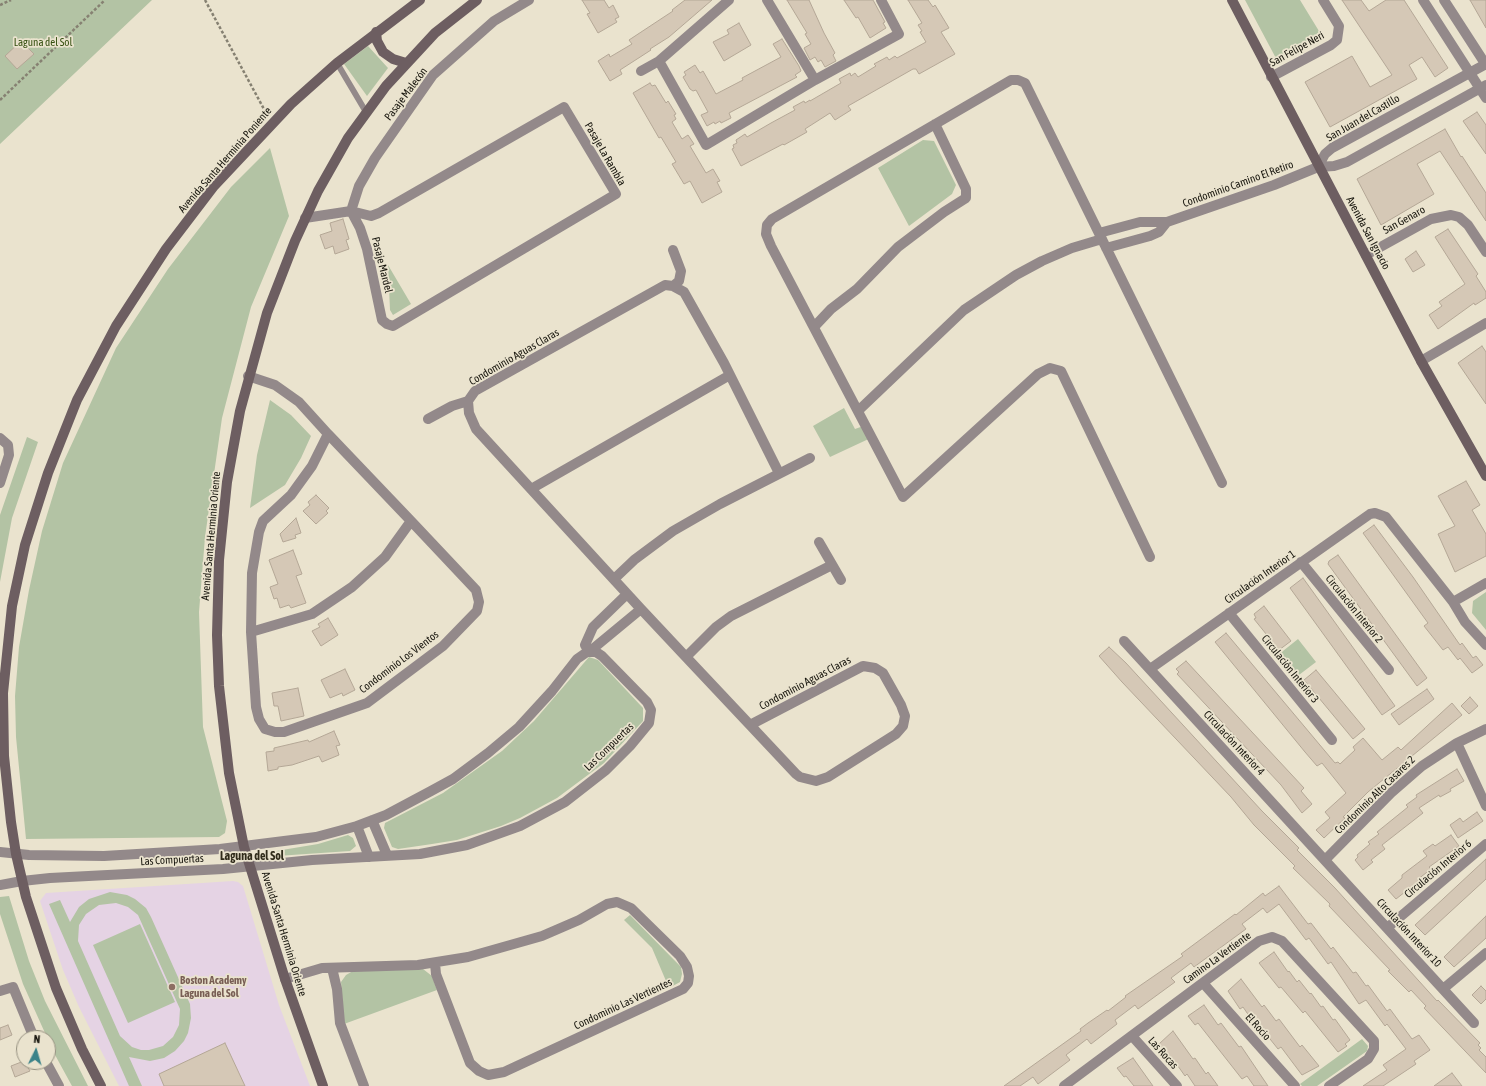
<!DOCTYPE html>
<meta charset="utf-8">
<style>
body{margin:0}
#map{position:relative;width:1486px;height:1086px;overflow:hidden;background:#eae3ce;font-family:"Asap Condensed",sans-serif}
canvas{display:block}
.north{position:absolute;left:16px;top:1030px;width:40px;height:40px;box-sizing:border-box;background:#eae3ce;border:1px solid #969181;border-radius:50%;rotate:5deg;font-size:11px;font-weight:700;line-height:16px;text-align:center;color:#17150d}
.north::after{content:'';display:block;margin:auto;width:14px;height:18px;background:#3b8389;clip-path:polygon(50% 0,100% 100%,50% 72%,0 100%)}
</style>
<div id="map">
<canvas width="1486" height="1086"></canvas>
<div class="north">N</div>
</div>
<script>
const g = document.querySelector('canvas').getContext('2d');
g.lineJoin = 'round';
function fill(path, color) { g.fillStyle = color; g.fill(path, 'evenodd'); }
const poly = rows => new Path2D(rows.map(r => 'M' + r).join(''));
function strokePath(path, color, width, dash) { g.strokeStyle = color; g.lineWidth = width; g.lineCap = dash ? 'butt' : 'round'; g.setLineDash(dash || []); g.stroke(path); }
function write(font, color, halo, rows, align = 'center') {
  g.font = font + ' "Asap Condensed",sans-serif'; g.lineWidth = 3.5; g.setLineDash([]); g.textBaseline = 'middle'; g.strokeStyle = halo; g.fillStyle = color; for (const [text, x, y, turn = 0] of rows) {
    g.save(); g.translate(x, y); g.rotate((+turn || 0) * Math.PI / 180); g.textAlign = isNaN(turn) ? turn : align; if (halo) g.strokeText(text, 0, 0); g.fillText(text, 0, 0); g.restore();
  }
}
fill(poly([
 [233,881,238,882,243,886,279,1005,310,1086,119,1086,79,1007,63,970,40,901,46,893]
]), '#e5d3e4');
fill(poly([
 [0,0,152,0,0,144],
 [1245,0,1300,0,1322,36,1278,62],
 [368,46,388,68,367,96,344,64],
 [923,140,934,141,956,185,952,194,909,226,878,168],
 [270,148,289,216,251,307,222,418,205,537,199,612,203,727,227,821,225,833,219,837,26,839,16,737,15,696,19,647,29,590,42,531,63,463,116,348,168,269,231,187],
 [388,265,411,304,393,315,390,310],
 [270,400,291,415,311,436,301,458,285,485,250,508,257,455],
 [844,408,855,429,869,424,875,436,830,457,813,426],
 [27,437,38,442,12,518,0,582,0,515],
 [1486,592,1486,630,1472,613,1473,601],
 [1298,639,1316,662,1295,678,1278,655],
 [589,657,598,660,643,708,643,721,604,763,557,798,520,818,501,826,457,840,432,844,398,849,392,847,384,828,385,823,443,793,502,751,534,721],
 [348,835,353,838,356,846,350,851,277,856,276,851,318,844],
 [110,892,127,895,135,899,146,908,151,917,190,1004,191,1018,188,1033,184,1041,175,1051,164,1058,150,1061,129,1057,142,1086,129,1086,49,904,60,900,70,922,79,907,89,899],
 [116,903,128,907,138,915,180,1009,179,1025,173,1037,163,1046,149,1050,141,1050,132,1047,120,1036,78,941,79,925,86,914,99,905],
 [9,896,29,961,45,1001,88,1086,72,1086,54,1053,23,984,0,914,0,897],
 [630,915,681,967,682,974,680,982,669,988,652,948,624,920],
 [140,924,175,1002,128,1023,93,945],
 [423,969,432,976,437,990,344,1024,341,982,346,975,353,971],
 [1362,1039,1368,1046,1367,1051,1317,1086,1302,1086,1300,1084]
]), '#b3c3a4');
const building = poly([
 [582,0,604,0,609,8,613,5,619,17,615,19,617,22,598,33,587,14,590,13,582,0],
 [685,0,712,0,669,37,650,49,651,50,620,70,622,74,610,81,598,61,609,54,610,57,632,44,629,40,673,11,672,10,685,0],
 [787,0,809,0,824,33,835,53,833,55,836,61,825,67,821,60,818,62,815,57,810,60,804,48,811,44,805,34,807,33,787,0],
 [844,0,873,0,885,22,883,23,886,28,870,38,858,17,856,18,844,0],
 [908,0,928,0,933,7,935,5,949,28,941,32,955,54,919,74,916,69,913,69,848,106,851,110,835,120,830,113,805,129,807,132,784,145,783,144,741,166,732,149,734,148,733,145,737,143,736,140,745,134,747,137,771,123,795,110,793,107,804,101,805,103,810,100,810,101,841,83,839,79,850,73,851,76,855,73,858,77,876,66,874,64,887,57,889,60,895,56,897,58,926,42,920,32,922,31,918,25,922,23,908,0],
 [1342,0,1361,0,1369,11,1386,0,1404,0,1448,68,1435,77,1422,57,1409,65,1417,79,1330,127,1305,82,1352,56,1370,87,1392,75,1342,0],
 [1470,0,1486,0,1486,28,1470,0],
 [739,23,751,45,724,61,713,42,729,34,727,30,739,23],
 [782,39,799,66,801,71,795,75,797,77,729,113,731,118,721,123,720,121,715,124,714,122,707,126,701,115,708,112,696,90,693,91,690,89,683,77,686,75,684,72,695,65,700,73,703,71,716,94,743,80,742,78,781,57,773,44,782,39],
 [21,41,34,54,17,69,5,56,21,41],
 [650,83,652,86,655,85,666,103,668,101,676,114,674,115,676,119,672,122,682,139,688,135,694,144,690,146,706,173,713,169,720,181,717,182,722,192,702,203,690,181,684,184,672,164,676,162,661,137,659,138,633,93,650,83],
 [1477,112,1486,125,1486,154,1463,121,1477,112],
 [1445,129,1461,157,1462,156,1486,193,1486,221,1440,151,1417,164,1434,194,1381,225,1357,179,1445,129],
 [343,219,349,239,346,240,349,249,335,254,333,246,325,249,320,235,332,231,330,223,343,219],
 [1448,229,1478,274,1476,276,1486,292,1486,298,1475,305,1474,303,1438,329,1429,315,1442,306,1439,302,1465,284,1435,237,1448,229],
 [1416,251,1425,265,1413,272,1405,259,1416,251],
 [1482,346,1486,352,1486,404,1458,363,1482,346],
 [1466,481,1480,505,1472,510,1486,534,1486,556,1455,572,1438,534,1455,526,1438,496,1466,481],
 [316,495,329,508,326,511,328,513,316,524,303,511,310,505,308,502,316,495],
 [296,518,301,533,295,535,296,538,283,542,280,534,296,518],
 [1374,525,1413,577,1460,645,1462,643,1473,658,1476,656,1483,665,1472,673,1460,658,1458,660,1448,647,1443,650,1424,626,1428,623,1363,533,1374,525],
 [293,550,302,574,296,576,306,603,291,608,289,605,280,608,277,598,274,599,270,587,278,584,269,560,293,550],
 [1338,555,1427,678,1417,686,1328,564,1329,561,1338,555],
 [1303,578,1395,706,1382,715,1290,588,1303,578],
 [1264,606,1291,641,1279,650,1254,619,1256,618,1254,614,1264,606],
 [328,618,338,635,321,646,312,631,320,627,318,624,328,618],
 [1226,633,1335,763,1338,762,1340,764,1355,750,1353,747,1363,738,1382,760,1398,747,1401,750,1452,703,1462,715,1368,792,1343,817,1345,818,1324,838,1316,830,1330,818,1325,812,1346,793,1322,763,1317,766,1305,752,1215,642,1226,633],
 [1109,647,1126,663,1262,811,1299,848,1297,850,1335,888,1437,1001,1438,1000,1480,1043,1478,1045,1481,1048,1479,1050,1486,1057,1486,1073,1424,1008,1426,1006,1411,990,1409,992,1388,971,1390,970,1329,906,1330,904,1293,868,1295,866,1254,825,1231,797,1122,682,1099,656,1109,647],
 [1186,661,1304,788,1301,791,1312,804,1302,813,1281,785,1177,674,1179,672,1176,669,1186,661],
 [345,669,355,690,343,696,342,693,330,698,321,680,345,669],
 [1316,670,1365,729,1353,739,1304,680,1316,670],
 [298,688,304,716,281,721,278,706,274,706,272,693,298,688],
 [1427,689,1434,699,1399,725,1391,714,1427,689],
 [1470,697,1478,706,1469,714,1461,706,1470,697],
 [334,731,340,745,336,746,339,755,322,762,319,756,292,765,278,767,278,769,268,771,266,752,274,751,274,748,308,740,309,742,334,731],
 [1457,769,1464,781,1450,789,1451,791,1440,797,1439,795,1419,808,1423,813,1382,845,1385,849,1371,860,1373,862,1363,870,1355,860,1358,857,1357,855,1370,844,1368,842,1379,834,1377,832,1408,807,1406,805,1417,797,1416,795,1457,769],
 [1477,812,1483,821,1458,838,1450,825,1460,818,1463,822,1477,812],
 [1451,835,1459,846,1429,867,1431,869,1417,880,1419,881,1396,899,1388,890,1402,878,1402,875,1427,856,1423,851,1433,844,1435,846,1451,835],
 [1486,859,1486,879,1425,935,1415,925,1486,859],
 [1279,886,1308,924,1311,923,1331,949,1333,947,1353,973,1356,972,1366,986,1368,985,1387,1011,1390,1009,1412,1039,1419,1035,1430,1050,1414,1061,1416,1064,1383,1086,1363,1086,1387,1070,1383,1065,1406,1049,1387,1024,1385,1026,1366,1000,1359,1004,1331,962,1328,964,1309,938,1306,940,1279,904,1267,913,1263,908,1242,924,1246,929,1194,967,1191,963,1171,978,1175,982,1138,1009,1135,1005,1115,1020,1117,1024,1091,1044,1087,1039,1066,1055,1070,1060,1038,1084,1033,1077,1020,1086,1004,1086,1081,1031,1080,1029,1088,1023,1107,1010,1108,1011,1126,997,1125,996,1183,956,1181,954,1235,914,1236,915,1263,893,1265,896,1279,886],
 [1486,916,1486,938,1454,967,1444,957,1486,916],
 [1274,952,1288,972,1289,971,1297,982,1299,980,1310,994,1311,993,1321,1007,1323,1006,1333,1020,1335,1019,1350,1040,1345,1044,1347,1046,1338,1052,1305,1011,1303,1013,1281,987,1279,988,1259,963,1274,952],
 [1241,979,1262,1007,1264,1005,1276,1021,1279,1019,1300,1047,1302,1045,1319,1066,1302,1075,1281,1047,1278,1049,1270,1039,1257,1021,1254,1023,1243,1007,1240,1009,1228,991,1241,979],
 [1481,986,1486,991,1486,999,1481,1004,1472,995,1481,986],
 [1204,1005,1218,1025,1221,1023,1239,1047,1241,1046,1268,1086,1254,1086,1247,1076,1242,1079,1198,1023,1195,1025,1188,1016,1204,1005],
 [8,1025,12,1035,0,1040,0,1028,8,1025],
 [1173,1031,1193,1059,1195,1058,1206,1074,1208,1072,1218,1086,1195,1086,1187,1074,1185,1076,1173,1059,1171,1060,1159,1044,1173,1031],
 [225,1043,245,1086,164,1086,159,1074,225,1043],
 [1133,1058,1153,1086,1134,1086,1126,1076,1124,1077,1117,1068,1133,1058],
 [24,1061,30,1071,15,1077,11,1066,24,1061],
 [1452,1073,1462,1086,1434,1086,1452,1073]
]);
fill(building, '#d5c8b6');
strokePath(building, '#b4a796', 1);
strokePath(poly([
 [205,0,265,111],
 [0,5,11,0],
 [0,100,105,0]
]), '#868172', 2.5, [3, 2]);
strokePath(poly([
 [337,63,366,112]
]), '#93898a', 6);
strokePath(poly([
 [767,0,815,80],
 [1423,0,1486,98],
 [1444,0,1486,65],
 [659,61,706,145,815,80,899,34,881,0],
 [641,71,659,61,729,0],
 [1271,77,1331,45,1337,40,1339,26,1323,0],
 [1318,167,1325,154,1332,148,1486,64],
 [351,211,359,186,375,158,433,75,494,21,529,0],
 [305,218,351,211,371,216,379,213,564,107,616,194,393,326,387,324,382,320,367,249,360,228,351,211],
 [1167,222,1274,185,1318,167,1334,166,1347,162,1486,85],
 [1099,233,1140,222,1167,222,1159,232,1150,236,1106,248],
 [673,250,681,271,679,281,673,286],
 [1366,255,1431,219,1451,215,1459,217,1468,225,1486,252],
 [814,327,831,309,857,289,898,247,944,212,966,198,966,189,935,124],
 [1421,361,1486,323],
 [248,376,275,385,299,402,328,434,411,521,476,590,479,602,477,611,443,646,367,703,284,732,275,732,265,729,259,719,256,707,251,632,312,614,352,587,385,557,411,521],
 [859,410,964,310,1016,275,1042,261,1072,248,1102,239],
 [428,419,452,406,468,401],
 [0,438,8,445,9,455,0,483],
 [531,489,730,375],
 [819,542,841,580],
 [1150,557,1061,371,1050,368,1038,374,903,497,771,246,766,234,767,225,772,219,1011,80,1018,80,1025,83,1222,483],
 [1301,562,1389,670],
 [614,579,634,560,673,531,720,504,810,458],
 [627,594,593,627,585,645,589,652,641,609],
 [1453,602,1486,583],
 [1229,613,1332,740],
 [251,632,252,573,259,532,263,521,291,495,312,466,328,434],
 [1124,641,1474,1023],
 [686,657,716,627,731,616,832,565],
 [1150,669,1370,514,1375,513,1386,517,1453,602,1465,622,1486,645],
 [750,725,863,666,875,668,883,673,901,705,905,716,903,726,896,734,828,777,816,781,800,777,796,774,750,725,686,657,641,609,476,429,469,413,468,401,475,391,665,285,673,286,684,292,724,363,779,473],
 [1457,743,1486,806],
 [372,820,387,855],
 [357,826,369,857],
 [0,852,29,855,104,856,220,849,316,837,357,826,386,815,431,791,453,779,488,753,519,727,552,691,577,659,587,652,596,652,602,656,647,702,651,710,649,723,630,746,606,770,565,802,520,826,467,845,420,854,312,860,223,869,50,878,22,881,0,885],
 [1325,860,1391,793,1422,766,1457,743,1486,729],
 [1387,928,1486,844],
 [332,968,337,989,340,1023,364,1086],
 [285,979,322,968,418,965,468,957,542,936,579,920,607,904,617,902,631,908,680,956,687,967,689,976,688,983,683,989,504,1072,488,1075,479,1071,470,1063,436,974,435,963],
 [1203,983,1295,1086],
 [1443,989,1486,953],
 [0,991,13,987,34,1038],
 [1132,1036,1177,1086],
 [46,1062,59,1086],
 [1064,1086,1259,941,1272,937,1282,941,1374,1041,1374,1049,1368,1059,1329,1086]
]), '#93898a', 10);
strokePath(poly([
 [1232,0,1421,361,1486,476],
 [376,32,377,41,383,52,393,59,406,63],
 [101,1086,82,1049,56,988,26,897,16,854,11,822,4,756,3,693,12,606,25,545,48,473,77,400,116,326,166,249,214,186,291,104,337,63,420,0],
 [323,1086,285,979,244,847,229,773,219,686,217,635,219,560,227,482,240,411,267,313,295,241,318,191,348,138,386,86,435,33,477,0]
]), '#6d5e61', 10);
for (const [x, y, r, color] of [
 [172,987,4,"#8d6e63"]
]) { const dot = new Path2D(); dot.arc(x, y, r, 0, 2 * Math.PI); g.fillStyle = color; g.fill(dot); strokePath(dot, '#eae3ce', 1.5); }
write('11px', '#365011', '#eae3ce', [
 ["Laguna del Sol",43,43]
]);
write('11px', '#17150d', '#eae3ce', [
 ["San Felipe Neri",1297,49,-29],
 ["Pasaje Malecón",406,94,-53],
 ["San Juan del Castillo",1363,118,-30],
 ["Pasaje La Rambla",605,154,60],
 ["Avenida Santa Herminia Poniente",225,160,-49],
 ["Condominio Camino El Retiro",1238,184,-20],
 ["San Genaro",1404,220,-29],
 ["Avenida San Ignacio",1368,233,62],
 ["Pasaje Mardel",382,265,76],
 ["Condominio Aguas Claras",514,357,-30],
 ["Avenida Santa Herminia Oriente",211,536,-85],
 ["Circulación Interior 1",1260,577,-35],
 ["Circulación Interior 2",1354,609,51],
 ["Condominio Los Vientos",399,662,-37],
 ["Circulación Interior 3",1290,669,51],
 ["Condominio Aguas Claras",805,683,-28],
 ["Circulación Interior 4",1234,743,47],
 ["Las Compuertas",609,747,-44],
 ["Condominio Alto Casares 2",1375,795,-44],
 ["Las Compuertas",172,860,-3],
 ["Circulación Interior 6",1438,869,-40],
 ["Circulación Interior 10",1409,933,47],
 ["Avenida Santa Herminia Oriente",284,934,73],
 ["Camino La Vertiente",1217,958,-36],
 ["Condominio Las Vertientes",623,1004,-25],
 ["El Rocio",1258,1027,48],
 ["Las Rocas",1163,1053,48]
]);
write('bold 11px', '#785e54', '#eae3ce', [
 ["Boston Academy",180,981],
 ["Laguna del Sol",180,994]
], 'left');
write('bold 12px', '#302b1a', '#eae3ce', [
 ["Laguna del Sol",252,856]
]);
</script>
